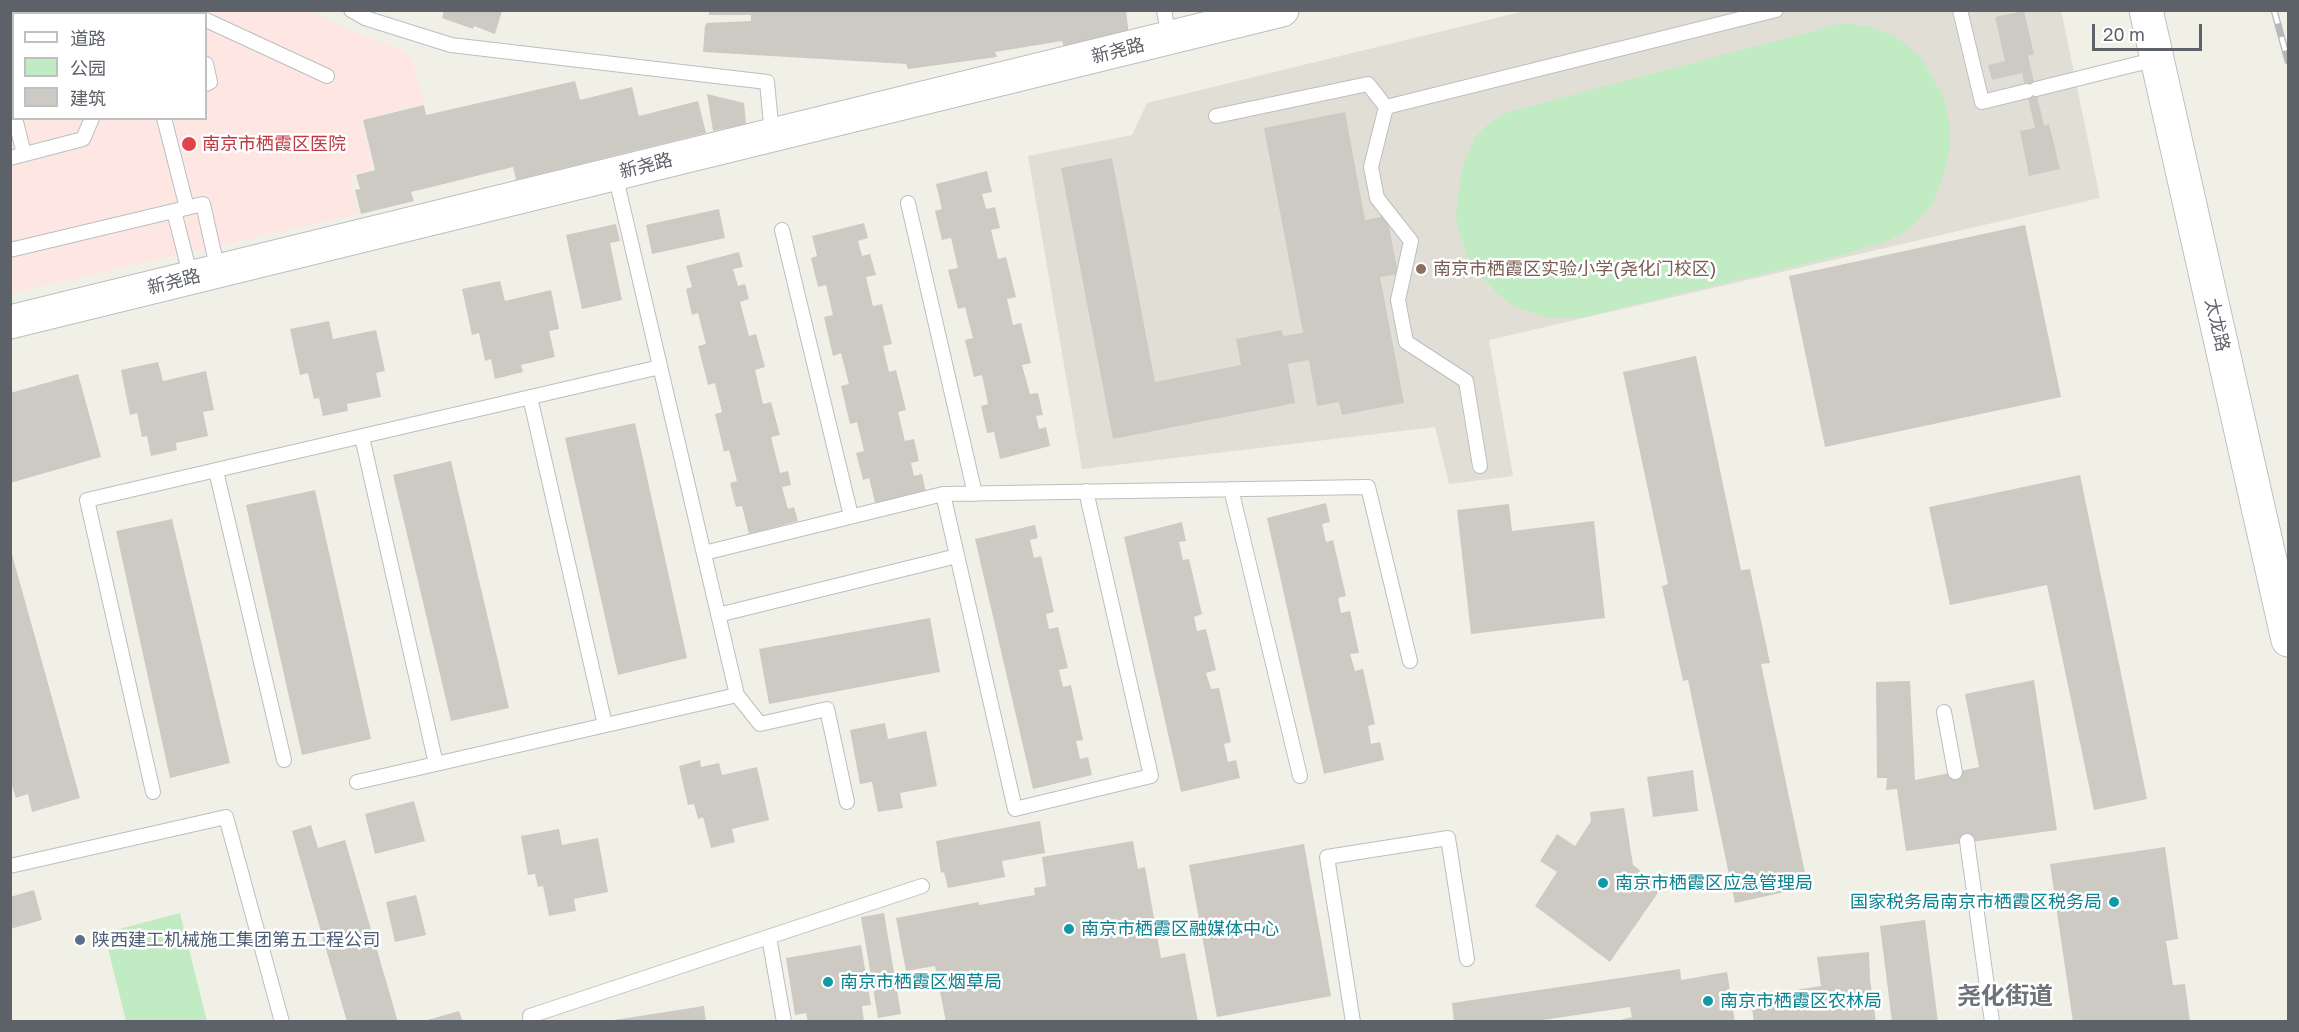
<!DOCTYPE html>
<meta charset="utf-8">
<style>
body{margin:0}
#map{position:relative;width:2299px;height:1032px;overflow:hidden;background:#f1f0e6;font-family:"Golos Text","Noto Sans SC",sans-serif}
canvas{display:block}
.frame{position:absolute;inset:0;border:12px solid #5d6168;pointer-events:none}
.legend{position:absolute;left:12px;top:12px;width:195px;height:108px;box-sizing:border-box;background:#fff;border:2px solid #bec0c3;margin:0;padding:8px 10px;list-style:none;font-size:18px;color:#5d6168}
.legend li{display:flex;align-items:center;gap:12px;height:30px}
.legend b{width:30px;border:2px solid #bec0c3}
.scale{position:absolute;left:2092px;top:24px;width:110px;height:27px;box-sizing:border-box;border:3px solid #5d6168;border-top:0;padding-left:8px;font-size:18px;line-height:21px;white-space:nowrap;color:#5d6168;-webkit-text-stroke:4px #fff;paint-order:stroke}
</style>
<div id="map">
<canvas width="2299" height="1032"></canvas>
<div class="frame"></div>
<ul class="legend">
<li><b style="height:8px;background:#fff"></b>道路</li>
<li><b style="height:16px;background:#c1ebc3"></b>公园</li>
<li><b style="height:16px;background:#cdcac3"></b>建筑</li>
</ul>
<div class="scale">20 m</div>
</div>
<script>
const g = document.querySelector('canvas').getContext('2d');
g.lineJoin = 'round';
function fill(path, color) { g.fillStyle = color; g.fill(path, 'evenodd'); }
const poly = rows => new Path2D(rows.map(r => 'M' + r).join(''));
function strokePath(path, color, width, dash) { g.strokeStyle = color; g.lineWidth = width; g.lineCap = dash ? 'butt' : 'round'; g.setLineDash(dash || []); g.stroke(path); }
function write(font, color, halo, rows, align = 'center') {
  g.font = font + ' "Golos Text","Noto Sans SC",sans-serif'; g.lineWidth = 5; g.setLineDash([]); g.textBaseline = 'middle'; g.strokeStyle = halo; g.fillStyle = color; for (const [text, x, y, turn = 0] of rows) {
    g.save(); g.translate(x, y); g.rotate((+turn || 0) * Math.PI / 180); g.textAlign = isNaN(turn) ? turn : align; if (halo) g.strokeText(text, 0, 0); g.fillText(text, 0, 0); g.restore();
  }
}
fill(poly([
 [2061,10,2100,198,1489,340,1513,476,1449,484,1435,427,1082,469,1028,156,1132,135,1147,103,1525,11]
]), '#e1dfd5');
fill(poly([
 [10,11,310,11,345,28,410,54,425,103,362,120,373,169,350,175,358,214,11,293],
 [14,14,206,14,206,118,14,118]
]), '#fee7e2');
fill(poly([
 [1843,23,1871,27,1898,38,1921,57,1944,98,1950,127,1949,151,1942,180,1932,205,1908,230,1888,241,1841,255,1579,318,1547,318,1515,307,1499,295,1479,274,1466,253,1457,224,1456,212,1462,168,1475,137,1488,124,1508,112],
 [180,913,207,1021,126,1021,104,933]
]), '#c1ebc3');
fill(poly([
 [444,10,499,10,502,11,495,34,474,26,473,29,442,18],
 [709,10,1126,10,1129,36,1064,47,1062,41,995,52,997,57,908,69,906,64,703,52,705,26,707,23,751,21,751,15,709,15],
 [2024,11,2034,54,2028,56,2044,126,2049,124,2060,169,2029,176,2020,131,2035,128,2022,73,1992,80,1988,65,2005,61,1995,17],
 [575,81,580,100,632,87,639,116,698,101,706,133,516,180,513,167,411,192,414,201,361,214,355,190,360,189,356,175,375,170,363,120,424,105,426,115],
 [707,94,744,103,746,124,713,131],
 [1345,112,1365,220,1387,216,1398,274,1380,277,1404,403,1342,415,1339,402,1317,406,1309,360,1288,364,1295,403,1113,439,1061,168,1112,158,1155,382,1241,365,1236,339,1282,330,1283,336,1303,333,1264,128],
 [987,171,992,192,982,194,986,209,995,207,1000,228,991,230,998,259,1006,257,1016,297,1007,299,1013,325,1021,323,1031,363,1022,365,1030,394,1038,393,1043,415,1036,416,1039,429,1046,427,1050,446,1000,459,994,432,987,433,981,406,988,404,982,375,974,377,965,340,973,338,965,307,958,309,948,270,958,268,951,238,942,240,935,211,942,209,936,184],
 [719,209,725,238,652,254,646,225],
 [864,223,868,238,858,241,862,256,870,254,876,275,866,277,873,306,882,304,892,344,883,346,889,372,896,370,906,410,898,412,905,441,914,439,919,461,911,463,914,476,922,474,926,493,876,506,869,478,863,480,856,453,864,451,857,422,850,424,841,386,849,384,841,353,833,356,824,317,833,315,826,285,818,287,811,258,817,256,812,236],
 [616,224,620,241,610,243,622,300,582,309,566,235],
 [2025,225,2061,397,1825,447,1789,276],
 [739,252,743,267,733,269,738,286,745,284,749,299,740,302,749,336,756,334,765,367,755,370,763,404,771,402,780,435,771,437,780,473,788,471,791,485,782,487,788,509,794,507,798,521,749,534,742,506,736,507,730,483,737,481,729,450,724,452,715,414,722,412,715,383,708,385,698,346,706,344,698,313,692,315,686,289,692,287,686,266],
 [500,281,505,301,551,290,559,329,549,331,555,357,521,365,523,372,495,379,491,359,485,361,479,333,472,335,462,289],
 [329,321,333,339,376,330,385,371,376,373,381,397,347,404,348,411,323,416,319,398,314,399,308,373,300,375,290,329],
 [1696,356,1741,570,1750,569,1770,663,1761,664,1808,887,1735,903,1688,680,1683,681,1662,586,1668,584,1623,372],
 [158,362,163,381,206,371,214,410,203,412,208,436,176,443,177,450,151,456,147,436,142,437,137,413,130,415,121,370],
 [78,374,101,457,10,483,10,393],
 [635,423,687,658,618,675,565,438],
 [451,461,509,708,451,721,393,475],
 [2080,475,2147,799,2094,810,2047,585,1950,605,1929,507],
 [315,490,371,739,302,755,246,505],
 [1326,503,1330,522,1322,524,1326,542,1333,540,1346,596,1338,598,1341,613,1350,611,1359,653,1350,654,1355,671,1363,669,1375,724,1368,726,1371,744,1380,742,1384,760,1324,774,1267,518],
 [1509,504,1512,531,1594,521,1605,618,1471,634,1457,510],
 [172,519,230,763,170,778,116,531],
 [1182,522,1186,541,1179,542,1183,560,1189,559,1202,614,1194,617,1197,631,1206,629,1216,670,1206,673,1211,689,1219,688,1231,742,1224,744,1228,762,1236,760,1240,778,1181,792,1124,537],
 [1035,525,1038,538,1030,540,1034,558,1041,556,1054,612,1046,614,1049,629,1058,627,1068,668,1059,670,1063,687,1071,685,1083,740,1076,741,1080,759,1088,757,1092,775,1033,789,975,539],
 [11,551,80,798,32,812,28,794,16,798,10,780],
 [930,618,940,672,769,704,759,649],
 [2034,680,2057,830,1906,851,1897,789,1886,790,1887,778,1877,778,1876,682,1910,681,1915,780,1979,767,1965,694],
 [885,723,888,739,926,731,937,786,900,793,903,808,878,812,872,782,860,784,850,730],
 [700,760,701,767,719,763,722,775,757,767,769,820,732,829,735,842,711,848,703,817,698,819,694,804,688,805,679,766],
 [1693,770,1698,811,1653,817,1647,777],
 [414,801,425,841,375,854,365,814],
 [1624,808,1633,865,1662,887,1610,962,1535,906,1557,872,1540,861,1557,834,1575,846,1591,821,1590,812],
 [1040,821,1045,853,1002,861,1005,877,948,888,944,872,941,873,936,841],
 [311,825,318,848,345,840,398,1022,347,1022,292,831],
 [559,829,562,845,598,838,608,892,574,899,576,911,549,916,543,886,538,887,535,874,528,875,521,836],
 [1133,841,1138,869,1145,867,1161,958,1185,953,1198,1022,946,1022,935,966,906,971,896,918,979,902,979,905,1035,895,1034,888,1046,886,1042,857],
 [1304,844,1331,996,1217,1017,1189,865],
 [2165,847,2178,939,2166,941,2173,985,2185,984,2190,1022,2073,1022,2050,864],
 [34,890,42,920,10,929,10,897],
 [416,895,426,935,395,942,386,902],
 [884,913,901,1014,878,1018,861,917],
 [1925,920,1938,1022,1892,1022,1880,926],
 [861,945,871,1005,862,1006,864,1022,808,1022,806,1013,795,1015,786,958],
 [1869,952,1870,979,1876,1022,1754,1022,1750,997,1821,986,1817,957],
 [1680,969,1681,980,1727,972,1735,1022,1612,1022,1632,1017,1630,1007,1530,1022,1454,1022,1452,1003],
 [704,1006,706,1022,614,1022,614,1020],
 [459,1011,463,1022,424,1022,424,1021]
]), '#cdcac3');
const service = poly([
 [98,10,99,14],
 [189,10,192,14],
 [351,10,365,18,451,45,767,82,772,135],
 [1164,10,1169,38],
 [1960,10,1982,102,2027,91],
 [37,14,38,10],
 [206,20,327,76],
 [206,64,210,82,206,84],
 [10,65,14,59],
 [2036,89,2157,59],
 [10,103,14,114],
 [1216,116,1368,84,1386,107],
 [15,118,24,154],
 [164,118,187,208],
 [10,158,83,139,92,118],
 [615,174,737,695,760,724,827,709,847,802],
 [908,203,975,494],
 [174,211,191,278],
 [782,230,851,516],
 [10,250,203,204,218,271],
 [530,397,605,725],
 [362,437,436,764],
 [1480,466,1466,381,1406,342,1398,300,1411,241,1377,198,1371,167,1386,107,1776,10],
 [216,471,284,760],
 [1231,489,1300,776],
 [943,494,1015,809,1151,776,1086,491],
 [704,553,943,494,1368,487,1410,661],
 [718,615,957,556],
 [1944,712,1955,772],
 [357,782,737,695],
 [153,792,87,500,660,367],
 [1967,841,1992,1022],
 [10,866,226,817,282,1022],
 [769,937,784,1022],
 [531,1022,530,1016,922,886],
 [1353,1022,1327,857,1448,838,1467,959]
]);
const tertiary = poly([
 [2146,10,2288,640],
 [10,322,1282,10]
]);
strokePath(service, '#bbbec3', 16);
strokePath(tertiary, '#bbbec3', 35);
strokePath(service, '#fff', 14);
strokePath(tertiary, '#fff', 33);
const rail = poly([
 [2274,10,2288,61]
]);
strokePath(rail, '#b7b8b9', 7);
strokePath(rail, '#fff', 4.5, [14]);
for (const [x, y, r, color] of [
 [189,144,8,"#e0444e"],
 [1421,269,6,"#8d6e63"],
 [1603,883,6,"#0f9aa8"],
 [2114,902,6,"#0f9aa8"],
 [1069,929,6,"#0f9aa8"],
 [80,940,6,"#5c6f8a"],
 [828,982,6,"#0f9aa8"],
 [1708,1001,6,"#0f9aa8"]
]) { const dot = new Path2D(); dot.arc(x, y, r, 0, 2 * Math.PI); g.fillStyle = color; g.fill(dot); strokePath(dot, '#fff', 2); }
write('18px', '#5d6168', '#fff', [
 ["新尧路",1118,51,-14],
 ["新尧路",646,166,-14],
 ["新尧路",174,282,-14],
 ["太龙路",2217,325,77]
]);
write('18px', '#be3a42', '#fff', [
 ["南京市栖霞区医院",202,144]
], 'left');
write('18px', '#785e54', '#fff', [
 ["南京市栖霞区实验小学(尧化门校区)",1433,269]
], 'left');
write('18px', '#0d838f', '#fff', [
 ["南京市栖霞区应急管理局",1615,883],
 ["国家税务局南京市栖霞区税务局",2102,902,"right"],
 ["南京市栖霞区融媒体中心",1081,929],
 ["南京市栖霞区烟草局",840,982],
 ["南京市栖霞区农林局",1720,1001]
], 'left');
write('18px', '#4e5e75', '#fff', [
 ["陕西建工机械施工集团第五工程公司",92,940]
], 'left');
write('bold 24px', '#6e737a', '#fff', [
 ["尧化街道",2005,996]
]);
</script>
